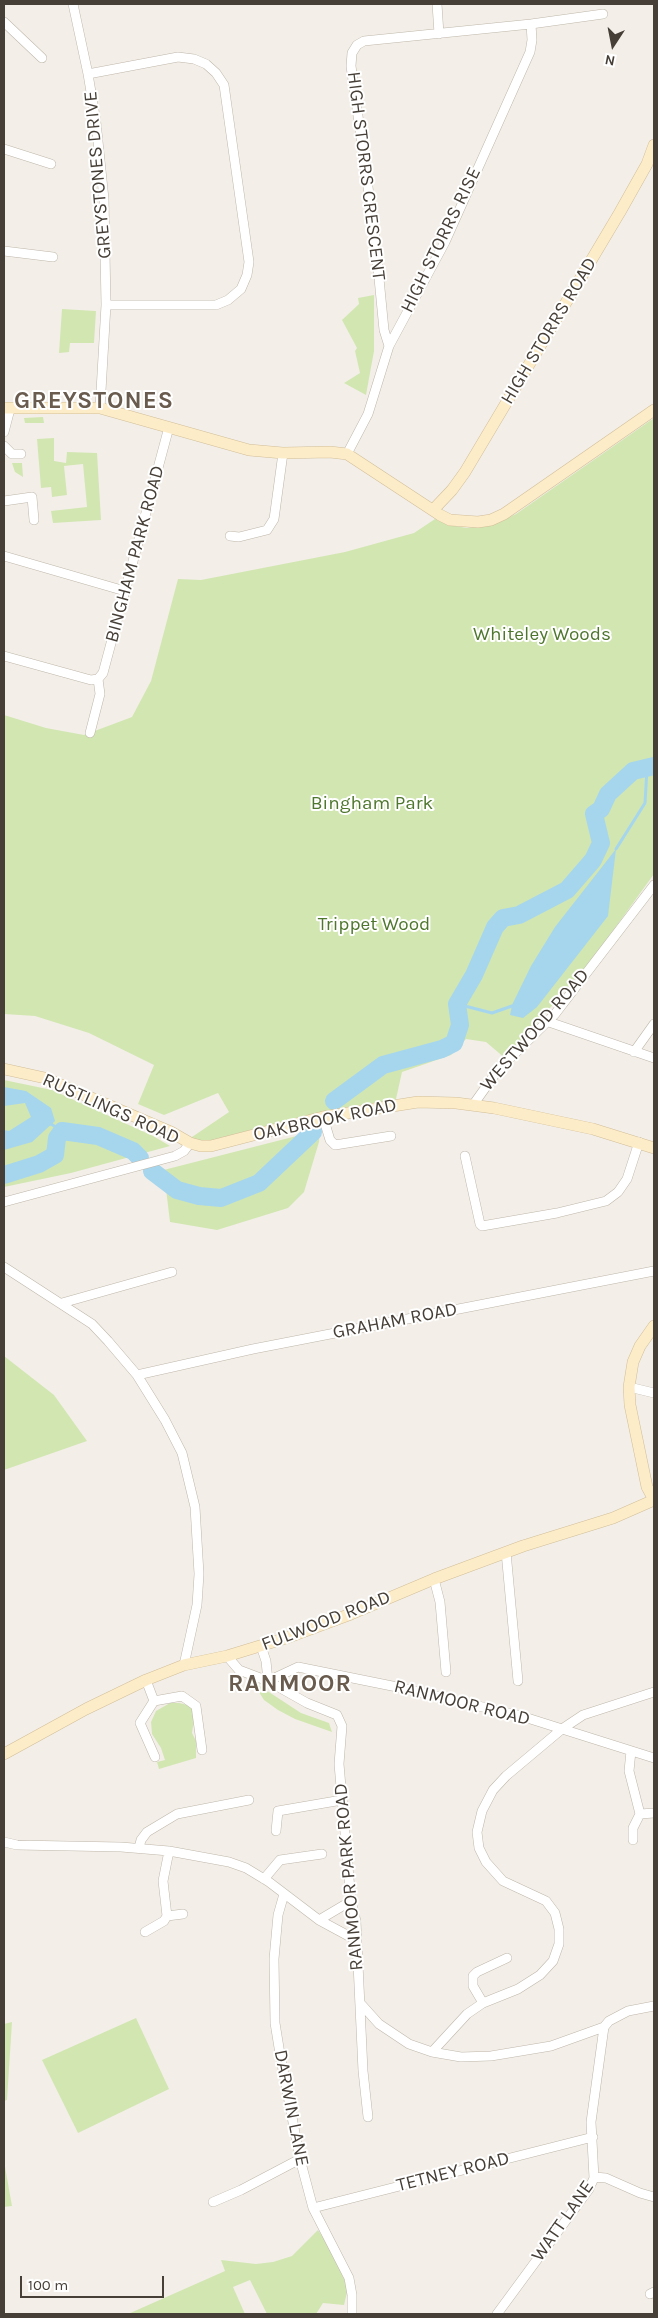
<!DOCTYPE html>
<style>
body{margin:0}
#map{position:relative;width:658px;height:2318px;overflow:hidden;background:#f3efe8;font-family:Karla,sans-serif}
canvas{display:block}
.frame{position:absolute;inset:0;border:5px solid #463f37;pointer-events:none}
.north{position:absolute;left:588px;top:20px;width:50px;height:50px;-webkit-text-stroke:4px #fff;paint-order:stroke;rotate:191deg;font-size:14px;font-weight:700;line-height:20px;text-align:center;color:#463f37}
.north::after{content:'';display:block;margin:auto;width:18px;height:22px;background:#463f37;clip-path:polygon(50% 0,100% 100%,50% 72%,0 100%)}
.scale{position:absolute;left:20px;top:2276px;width:144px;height:22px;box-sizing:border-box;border:2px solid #463f37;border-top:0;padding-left:6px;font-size:15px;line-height:18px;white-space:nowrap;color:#463f37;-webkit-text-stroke:4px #fff;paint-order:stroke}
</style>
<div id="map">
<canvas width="658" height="2318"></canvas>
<div class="frame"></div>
<div class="north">N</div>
<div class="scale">100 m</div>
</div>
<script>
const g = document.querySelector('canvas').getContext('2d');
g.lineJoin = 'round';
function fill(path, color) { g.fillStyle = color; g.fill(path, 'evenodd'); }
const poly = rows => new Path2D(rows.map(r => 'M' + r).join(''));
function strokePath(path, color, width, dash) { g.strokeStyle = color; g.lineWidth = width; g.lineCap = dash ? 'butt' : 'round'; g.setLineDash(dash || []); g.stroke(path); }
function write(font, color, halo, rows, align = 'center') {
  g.font = font + ' Karla,sans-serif'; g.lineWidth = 4; g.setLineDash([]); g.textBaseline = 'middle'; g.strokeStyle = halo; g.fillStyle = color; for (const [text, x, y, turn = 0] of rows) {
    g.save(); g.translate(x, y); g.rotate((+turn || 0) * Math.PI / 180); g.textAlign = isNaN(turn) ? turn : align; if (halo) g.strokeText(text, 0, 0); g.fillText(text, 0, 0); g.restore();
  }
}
fill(poly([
 [374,295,374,351,366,395,344,383,360,373,355,351,357,348,342,320,359,304,358,298],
 [62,309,96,311,94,343,70,343,69,352,59,353],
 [43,417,44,423,25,423,24,418],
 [654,418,654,874,594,957,506,1059,486,1042,466,1039,451,1055,402,1072,396,1099,209,1144,189,1139,229,1112,218,1093,164,1115,138,1104,154,1065,89,1033,35,1016,4,1014,4,715,46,728,84,735,132,717,151,681,178,579,201,580,345,552,414,533,435,519,449,525,467,528,497,523,516,514],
 [54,438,54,461,66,463,67,452,97,453,101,520,53,523,51,511,87,507,83,464,64,466,67,495,52,497,51,487,41,488,37,439],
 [12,463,22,463,23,477,15,472],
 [4,1080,52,1090,153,1136,170,1146,71,1173,4,1187],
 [320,1130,319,1142,304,1192,288,1208,217,1230,170,1222,166,1189,148,1174],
 [4,1356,54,1395,87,1441,4,1470],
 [252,1681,301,1713,329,1723,332,1732,295,1719,278,1710,264,1700],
 [170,1703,179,1703,192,1706,194,1720,192,1733,196,1741,196,1758,159,1769,157,1762,165,1760,161,1748,152,1734,151,1722,156,1711],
 [136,2018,169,2089,78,2133,42,2060],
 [12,2022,7,2100,4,2101,4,2024],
 [4,2161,12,2206,4,2207],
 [318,2230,330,2248,348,2288,344,2305,323,2303,316,2314,267,2314,250,2280,233,2287,245,2314,128,2314,225,2271,221,2260,256,2264,273,2262,292,2256]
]), '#d2e6b2');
fill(poly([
 [616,849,608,916,537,1007,523,1018,510,1015,512,1005,531,966,555,927],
 [4,1087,26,1091,51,1108,55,1121,32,1142,4,1150,4,1130,9,1131,31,1117,25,1103,4,1106]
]), '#a6d6ee');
strokePath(poly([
 [616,849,645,803,647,769],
 [457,1004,492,1013,512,1006],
 [47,1125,51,1124,62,1131]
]), '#a6d6ee', 3);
strokePath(poly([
 [334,1101,383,1065,442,1049,454,1043,460,1025,457,1004,474,975,495,927,503,918,519,915,567,890,593,860,601,843,594,814,601,809,608,794,633,771,654,766],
 [152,1171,177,1190,199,1196,221,1198,259,1183,313,1132],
 [4,1175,39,1164,55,1155,57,1138,62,1131,98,1136,133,1151,140,1158]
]), '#a6d6ee', 18);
const street = poly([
 [73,4,88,74,96,122,104,199,106,305,100,408],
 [437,4,439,34],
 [4,22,42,58],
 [88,74,178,57,194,59,206,64,216,73,224,85,249,262,247,275,241,289,228,300,216,305,106,305],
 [4,149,51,164],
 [4,251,53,257],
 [389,346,384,330,375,237,351,66,352,53,357,45,364,41,531,24,603,14],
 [4,432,10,409],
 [4,446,12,454,21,454],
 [347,454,368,414,389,346,445,242,530,52,532,40,531,24],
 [4,501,32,497,34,520],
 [230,536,239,537,267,530,274,519,283,453],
 [4,556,125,591],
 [4,656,91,680,98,679],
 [90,733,100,694,98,679,103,673,169,427],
 [546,1021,654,1058],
 [634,1052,654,1024],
 [473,1105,498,1070,555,1014,654,885],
 [323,1117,330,1140,335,1145,391,1136],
 [465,1156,480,1224,482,1226,557,1213,606,1201,618,1192,627,1179,639,1142],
 [4,1202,175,1156,184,1151,190,1143],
 [4,1267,92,1324,108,1341,137,1375,165,1420,182,1453,195,1507,199,1574,197,1605,184,1665],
 [62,1303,172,1272],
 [137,1375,253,1349,654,1271],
 [629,1387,654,1393],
 [506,1552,518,1681],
 [434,1579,440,1602,446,1672],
 [227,1656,239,1670,268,1681,266,1661,261,1646],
 [146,1680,154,1701,182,1696,196,1706,202,1750],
 [268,1681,307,1703,337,1715,342,1726,339,1764,351,1901,356,1921,363,2071,368,2117],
 [268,1681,298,1667,397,1687,521,1716,654,1758],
 [154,1701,140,1723,155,1757],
 [631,1751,629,1771,640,1814,633,1828,633,1840],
 [640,1814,654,1813],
 [276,1831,278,1811,342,1800],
 [4,1842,17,1845,121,1847,169,1851,229,1862,246,1868,269,1882,319,1920,356,1940],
 [139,1848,141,1840,147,1832,177,1814,249,1800],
 [264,1879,280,1860,322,1854],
 [284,1894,278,1915,274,1959,275,2023,280,2054,300,2159,313,2208,349,2278,352,2295,352,2314],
 [167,1916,183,1914],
 [319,1920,351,1901],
 [145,1932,164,1921,167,1916,163,1881,169,1851],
 [483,2003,473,1986,473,1976,477,1972,507,1958],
 [361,2004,379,2024,409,2044,432,2052,461,2057,491,2056,551,2046,604,2027,609,2021,628,2011,654,2006],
 [432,2052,467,2014,483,2003,518,1989,540,1975,553,1961,559,1944,559,1929,555,1913,546,1901,503,1881,486,1862,479,1848,477,1832,482,1811,493,1790,506,1776,562,1729,583,1715,654,1692],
 [594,2177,606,2178,640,2193,654,2197],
 [213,2202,241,2190,300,2159],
 [313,2208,593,2137],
 [650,2294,654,2292],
 [497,2314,589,2189,594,2178,591,2122,604,2027]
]);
const secondary = poly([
 [4,408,100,408,249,450,283,453,330,452,347,454,440,515,450,520,478,522,491,520,504,514,654,410],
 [433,510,452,490,465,472,620,212,647,164,654,145],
 [4,1069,45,1078,171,1132,190,1143,201,1146,211,1146,323,1117,418,1102,456,1103,494,1108,593,1129,654,1148],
 [654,1326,640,1346,633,1362,629,1387,630,1405,647,1487,654,1500],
 [4,1754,86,1709,146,1680,184,1665,227,1656,286,1638,351,1614,434,1579,523,1546,613,1518,654,1500]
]);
strokePath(street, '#beb6aa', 10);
strokePath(secondary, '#d1be99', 12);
strokePath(street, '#fff', 9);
strokePath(secondary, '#fdecc8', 11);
write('19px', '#463f37', '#fff', [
 ["GREYSTONES DRIVE",98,175,-95],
 ["HIGH STORRS CRESCENT",366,176,83],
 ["HIGH STORRS RISE",441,240,-64],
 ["HIGH STORRS ROAD",549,331,-59],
 ["BINGHAM PARK ROAD",135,554,-75],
 ["WESTWOOD ROAD",535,1030,-49],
 ["RUSTLINGS ROAD",111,1109,24],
 ["OAKBROOK ROAD",325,1120,-12],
 ["GRAHAM ROAD",395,1321,-11],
 ["FULWOOD ROAD",326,1621,-21],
 ["RANMOOR ROAD",462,1703,14],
 ["RANMOOR PARK ROAD",349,1877,-95],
 ["DARWIN LANE",291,2108,79],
 ["TETNEY ROAD",453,2172,-14],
 ["WATT LANE",563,2221,-55]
]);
write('19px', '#4e762c', '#fff', [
 ["Whiteley Woods",542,635],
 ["Bingham Park",372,804],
 ["Trippet Wood",374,925]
]);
g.letterSpacing = '1px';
write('bold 24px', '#695c4e', '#fff', [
 ["GREYSTONES",94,401],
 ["RANMOOR",290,1684]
]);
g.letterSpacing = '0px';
</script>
